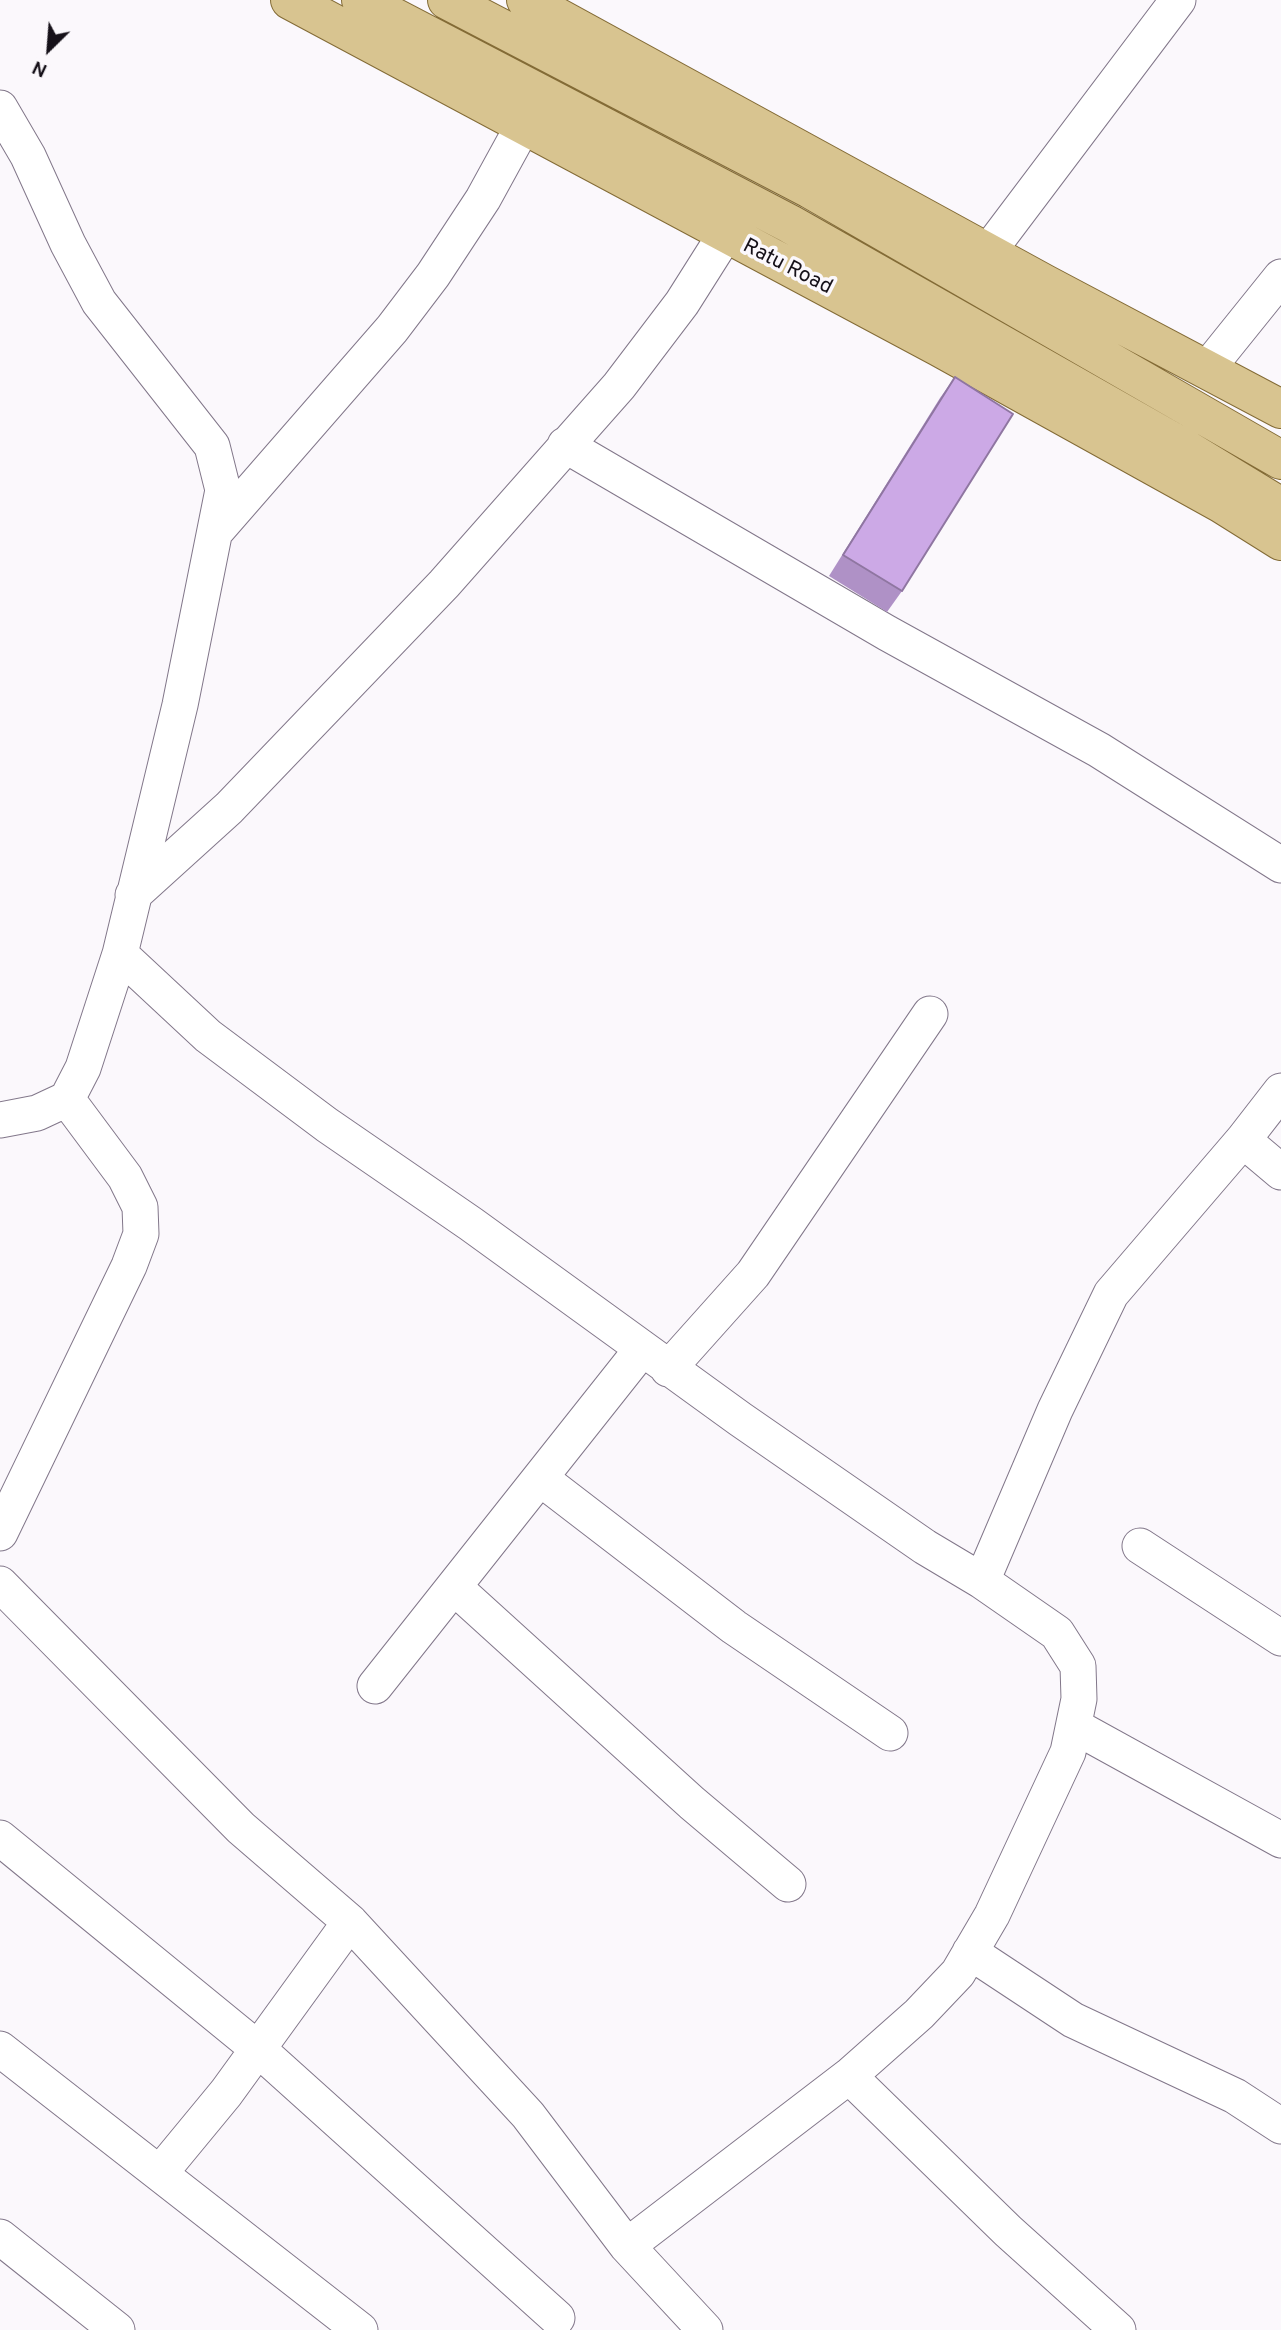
<!DOCTYPE html>
<style>
body{margin:0}
#map{position:relative;width:1281px;height:2330px;overflow:hidden;background:#fbf8fc;font-family:Overpass,sans-serif}
canvas{display:block}
.north{position:absolute;left:14px;top:14px;width:70px;height:70px;-webkit-text-stroke:5px #fbf8fc;paint-order:stroke;rotate:205deg;font-size:19px;font-weight:700;line-height:28px;text-align:center;color:#161119}
.north::after{content:'';display:block;margin:auto;width:24px;height:32px;background:#161119;clip-path:polygon(50% 0,100% 100%,50% 72%,0 100%)}
</style>
<div id="map">
<canvas width="1281" height="2330"></canvas>
<div class="north">N</div>
</div>
<script>
const g = document.querySelector('canvas').getContext('2d');
g.lineJoin = 'round';
const poly = rows => new Path2D(rows.map(r => 'M' + r).join(''));
function strokePath(path, color, width, dash) { g.strokeStyle = color; g.lineWidth = width; g.lineCap = dash ? 'butt' : 'round'; g.setLineDash(dash || []); g.stroke(path); }
function fill(path, color) { g.fillStyle = color; g.fill(path, 'evenodd'); }
function write(font, color, halo, rows, align = 'center') {
  g.font = font + ' Overpass,sans-serif'; g.lineWidth = 7; g.setLineDash([]); g.textBaseline = 'middle'; g.strokeStyle = halo; g.fillStyle = color; for (const [text, x, y, turn = 0] of rows) {
    g.save(); g.translate(x, y); g.rotate((+turn || 0) * Math.PI / 180); g.textAlign = isNaN(turn) ? turn : align; if (halo) g.strokeText(text, 0, 0); g.fillText(text, 0, 0); g.restore();
  }
}
const street = poly([
 [0,108,28,156,68,244,99,302,212,446,223,490,180,705,120,954,83,1068,67,1099,37,1113,0,1120],
 [988,252,1178,0],
 [1207,369,1281,277],
 [565,445,887,633,1099,750,1281,865],
 [216,531,392,329,433,275,483,199,523,126],
 [133,895,229,808,444,584,619,386,682,303,725,235],
 [120,954,208,1036,327,1125,471,1224,740,1419,925,1547,982,1581,1057,1633,1078,1666,1079,1699,1068,1752,992,1915,958,1973,919,2014,849,2076,627,2246],
 [1243,1140,1281,1172],
 [668,1369,753,1274,930,1014],
 [540,1478,734,1627,890,1733],
 [0,1533,129,1266,141,1234,140,1207,125,1177,67,1099],
 [1140,1546,1281,1638],
 [982,1581,1055,1410,1111,1294,1243,1140,1281,1091],
 [0,1584,241,1828,350,1922,528,2115,627,2246,705,2330],
 [454,1587,692,1803,788,1884],
 [375,1686,642,1349],
 [1074,1726,1281,1840],
 [0,1838,258,2049,557,2318],
 [970,1952,1073,2020,1235,2096,1281,2126],
 [0,2049,360,2330],
 [849,2076,1008,2231,1118,2330],
 [160,2173,226,2093,350,1922],
 [0,2237,117,2330]
]);
const primary = poly([
 [290,0,939,347,1222,504,1281,541],
 [361,0,790,224,1184,448,1281,507],
 [447,0,810,189,1281,460],
 [526,0,1045,284,1281,409]
]);
strokePath(street, '#82778a', 37);
strokePath(primary, '#836b36', 40);
strokePath(street, '#fff', 35);
strokePath(primary, '#d8c490', 38);
fill(poly([
 [955,377,902,591,887,612,829,576,940,398]
]), '#af91c6');
const building = poly([
 [955,377,1013,414,902,591,843,555,955,377]
]);
fill(building, '#cca9e6');
strokePath(building, '#8f76a1', 2);
write('21px', '#161119', '#fbf8fc', [
 ["Ratu Road",787,268,27]
]);
</script>
